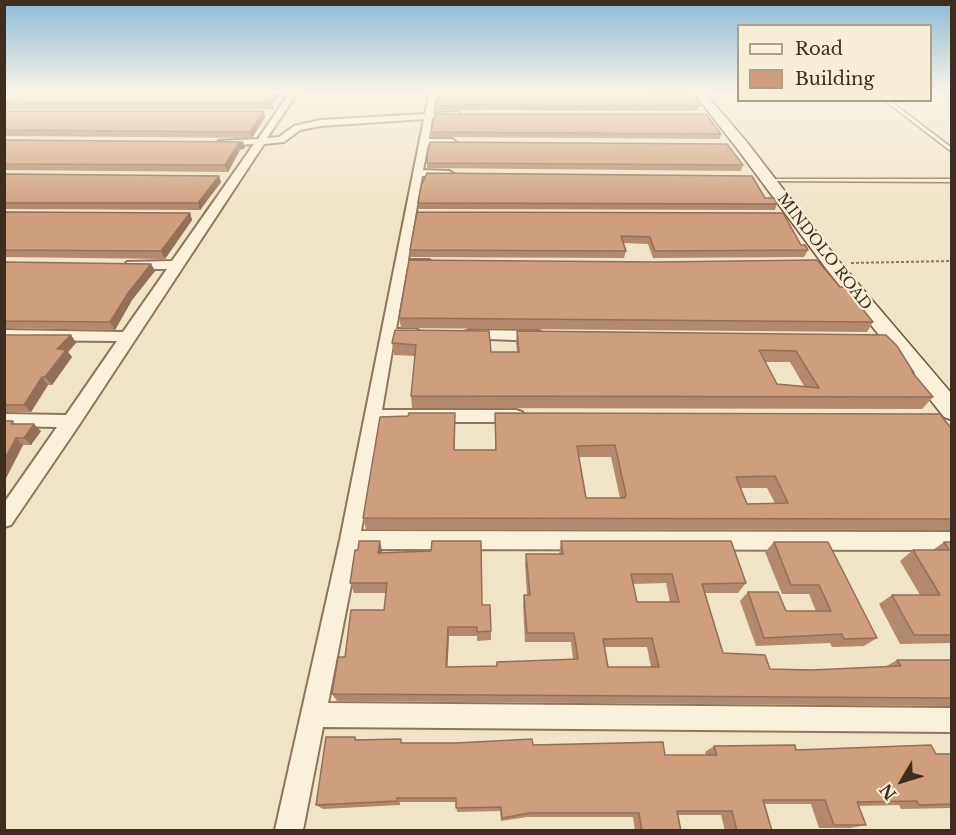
<!DOCTYPE html>
<style>
body{margin:0}
#map{position:relative;width:956px;height:835px;overflow:hidden;background:#f0e4c8;font-family:"Libre Baskerville",serif}
canvas{display:block}
.frame{position:absolute;inset:0;border:6px solid #3d2e20;pointer-events:none}
.legend{position:absolute;left:737px;top:24px;width:195px;height:78px;box-sizing:border-box;background:#f7eed8;border:2px solid #ada18e;margin:0;padding:8px 10px;list-style:none;font-size:18px;color:#3d2e20}
.legend li{display:flex;align-items:center;gap:12px;height:30px}
.legend b{width:30px;border:2px solid #ada18e}
.north{position:absolute;left:872px;top:751px;width:60px;height:60px;-webkit-text-stroke:4px #f7eed8;paint-order:stroke;rotate:232deg;font-size:16px;font-weight:700;line-height:24px;text-align:center;color:#3d2e20}
.north::after{content:'';display:block;margin:auto;width:21px;height:27px;background:#3d2e20;clip-path:polygon(50% 0,100% 100%,50% 72%,0 100%)}
</style>
<div id="map">
<canvas width="956" height="835"></canvas>
<div class="frame"></div>
<ul class="legend">
<li><b style="height:8px;background:#faf1dc"></b>Road</li>
<li><b style="height:16px;background:#cf9f7d"></b>Building</li>
</ul>
<div class="north">N</div>
</div>
<script>
const g = document.querySelector('canvas').getContext('2d');
g.lineJoin = 'round';
const poly = rows => new Path2D(rows.map(r => 'M' + r).join(''));
function strokePath(path, color, width, dash) { g.strokeStyle = color; g.lineWidth = width; g.lineCap = dash ? 'butt' : 'round'; g.setLineDash(dash || []); g.stroke(path); }
function fill(path, color) { g.fillStyle = color; g.fill(path, 'evenodd'); }
function write(font, color, halo, rows, align = 'center') {
  g.font = font + ' "Libre Baskerville",serif'; g.lineWidth = 4.5; g.setLineDash([]); g.textBaseline = 'middle'; g.strokeStyle = halo; g.fillStyle = color; for (const [text, x, y, turn = 0] of rows) {
    g.save(); g.translate(x, y); g.rotate((+turn || 0) * Math.PI / 180); g.textAlign = isNaN(turn) ? turn : align; if (halo) g.strokeText(text, 0, 0); g.fillText(text, 0, 0); g.restore();
  }
}
const lane = poly([
 [889,100,952,148,952,152,884,100,889,100],
 [765,179,952,179,952,182,767,181,765,181,765,179]
]);
const street = poly([
 [290,92,298,92,267,138,279,137,294,126,321,120,425,114,429,92,437,92,433,113,458,112,458,116,455,116,432,118,429,139,452,139,456,142,452,145,428,145,423,170,449,171,454,174,449,177,422,176,408,260,429,260,435,264,429,268,407,267,396,329,416,329,423,334,416,339,394,339,382,410,516,410,522,412,524,416,522,420,516,422,380,422,361,531,952,532,952,550,358,549,328,703,952,708,952,732,323,727,303,830,275,830,340,540,424,119,321,126,300,130,284,142,264,144,79,425,11,525,4,527,4,503,57,427,4,426,4,414,66,415,117,341,4,340,4,330,123,332,167,269,131,269,125,265,127,262,172,261,254,144,222,146,218,143,219,141,258,139,290,92],
 [469,330,539,331,546,336,539,341,464,338,462,335,464,332,469,330]
]);
const secondary = poly([
 [693,92,704,92,746,141,837,259,952,394,952,420,944,417,825,267,736,147,693,92]
]);
strokePath(lane, '#8d765c', 3);
strokePath(street, '#8d765c', 4);
strokePath(secondary, '#6f573f', 3);
strokePath(poly([
 [851,263,952,261]
]), '#8d765c', 2, [3, 2]);
fill(lane, '#faf1dc');
fill(street, '#faf1dc');
fill(secondary, '#faf1dc');
fill(poly([
 [24,92,283,92,272,103,274,109,7,109,4,103],
 [436,105,700,106,698,111,436,110],
 [4,111,265,117,252,138,4,136],
 [431,132,721,134,720,139,432,137],
 [4,140,245,148,240,150,228,172,4,170],
 [427,156,743,165,741,171,427,168],
 [4,174,219,176,221,182,200,210,4,209],
 [765,198,777,204,775,210,419,209,418,203],
 [4,212,190,213,192,220,165,259,4,257],
 [417,212,801,245,808,250,804,257,653,258,648,244,624,243,626,251,624,258,411,257,410,250],
 [4,262,151,264,155,271,132,300,115,330,4,328],
 [840,287,873,322,867,332,401,328,399,318],
 [395,330,491,352,517,352,516,343,517,331,886,335,914,373,913,374,933,397,922,409,412,408,411,396,415,356,394,355,392,343],
 [765,362,790,362,804,386,777,384],
 [4,335,71,335,76,343,68,352,72,357,52,385,48,385,31,412,4,412],
 [455,413,455,450,495,450,495,413,951,428,951,530,366,529,363,518,408,416],
 [579,457,611,457,620,498,586,498],
 [741,488,767,488,775,503,747,504],
 [13,421,15,424,41,431,31,445,23,445,4,482],
 [561,541,746,583,738,593,705,593,723,653,770,669,811,670,885,667,897,660,951,660,951,706,337,701,332,694,345,657,384,610,386,593,354,593,350,583,382,551,382,553,482,605,491,631,491,640,477,641,477,636,449,636,447,667,496,666,573,659,571,642,525,642,523,605,524,595,527,595,525,564,526,554,559,554],
 [666,583,670,602,637,602,633,584],
 [605,647,647,647,651,667,608,667],
 [774,542,877,638,864,646,832,647,830,643,756,646,740,601,748,592,786,611,816,611,809,594,782,594,765,552],
 [944,542,951,542,951,645,950,643,900,644,879,604,892,595,920,595,900,561,913,550,933,550],
 [355,737,357,740,403,743,533,745,665,755,706,755,705,752,714,746,796,750,951,754,951,808,901,809,899,805,859,806,866,825,850,828,819,828,811,804,765,804,772,831,725,831,721,815,678,815,681,831,635,831,633,817,527,817,501,821,500,811,457,812,456,802,400,802,400,805,323,809,316,805]
]), '#b2896c');
fill(poly([
 [4,92,15,92,4,97],
 [276,92,283,92,272,103,266,102],
 [264,111,265,117,252,138,250,132],
 [243,142,245,148,240,150,228,172,225,165,238,144],
 [219,176,221,182,200,210,198,203],
 [190,213,192,220,165,259,161,251],
 [151,264,155,271,132,300,115,330,110,322,128,293],
 [71,335,76,343,68,352,72,357,52,385,45,377,57,349],
 [42,377,48,385,31,412,24,405],
 [34,424,41,431,31,445,24,438],
 [16,438,23,445,4,482,4,460],
 [380,541,382,551,381,563,378,553],
 [448,627,449,636,447,675,446,667]
]), '#916f58');
const building = poly([
 [24,92,276,92,266,102,272,103,4,103,24,92],
 [438,92,690,93,700,106,436,105,438,92],
 [4,111,264,111,250,132,4,130,4,111],
 [435,114,706,114,721,134,431,132,435,114],
 [4,140,243,142,238,144,225,165,4,164,4,140],
 [430,142,727,144,743,165,427,163,427,156,430,142],
 [427,173,752,176,765,198,774,198,777,204,418,203,421,186,427,173],
 [4,174,219,176,198,203,4,203,4,174],
 [4,212,190,213,161,251,4,250,4,212],
 [417,212,783,213,801,245,805,245,808,250,655,251,650,237,621,236,626,251,410,250,417,212],
 [409,260,657,262,817,260,840,287,845,287,873,322,399,318,409,260],
 [4,262,151,264,128,293,110,322,4,321,4,262],
 [395,330,489,331,491,352,519,352,517,331,886,335,897,346,914,373,912,372,933,397,411,396,416,345,392,343,395,330],
 [759,350,796,351,819,388,777,384,759,350],
 [4,335,71,335,57,349,66,350,45,377,42,377,24,405,4,405,4,335],
 [409,413,455,413,454,450,496,450,495,413,940,414,951,428,951,519,363,518,380,417,408,416,409,413],
 [615,445,626,495,625,498,586,498,577,446,615,445],
 [775,476,788,503,747,504,736,477,775,476],
 [4,421,13,421,11,424,34,424,24,438,16,438,4,460,4,421],
 [359,541,380,541,378,553,431,551,432,541,481,541,482,605,490,605,491,631,477,632,477,627,448,627,446,667,497,666,497,662,578,659,574,633,527,633,524,595,530,595,526,554,563,554,561,541,731,541,746,583,702,584,723,653,765,655,770,669,811,670,901,666,897,660,951,660,951,698,332,694,338,657,345,657,351,610,384,610,387,583,350,583,355,550,358,550,359,541],
 [631,574,672,574,679,602,637,602,631,574],
 [652,638,659,667,608,667,603,639,652,638],
 [774,542,828,542,877,638,844,639,842,634,764,638,748,592,778,592,786,611,831,611,819,585,791,585,774,542],
 [944,542,951,542,951,635,914,635,892,595,940,595,913,550,949,550,944,542],
 [326,737,355,737,355,740,401,739,401,743,456,743,532,739,533,745,663,742,665,755,717,755,714,746,795,745,796,750,931,745,936,754,951,754,951,804,919,805,917,801,857,802,866,825,834,825,825,800,763,800,772,831,737,831,732,811,677,811,681,831,642,831,639,813,530,813,502,818,501,807,456,808,456,798,397,798,397,801,316,805,326,737]
]);
fill(building, '#cf9f7d');
strokePath(building, '#916f58', 1.5);
const sky = g.createLinearGradient(0, 0, 0, 209);
sky.addColorStop(0, '#8fbad6');
sky.addColorStop(0.44, '#f8f3e6');
sky.addColorStop(1, '#f8f3e600');
g.fillStyle = sky;
g.fillRect(0, 0, 956, 209);
write('15px', '#3d2e20', '#f7eed8', [
 ["MINDOLO ROAD",824,252,52]
]);
</script>
